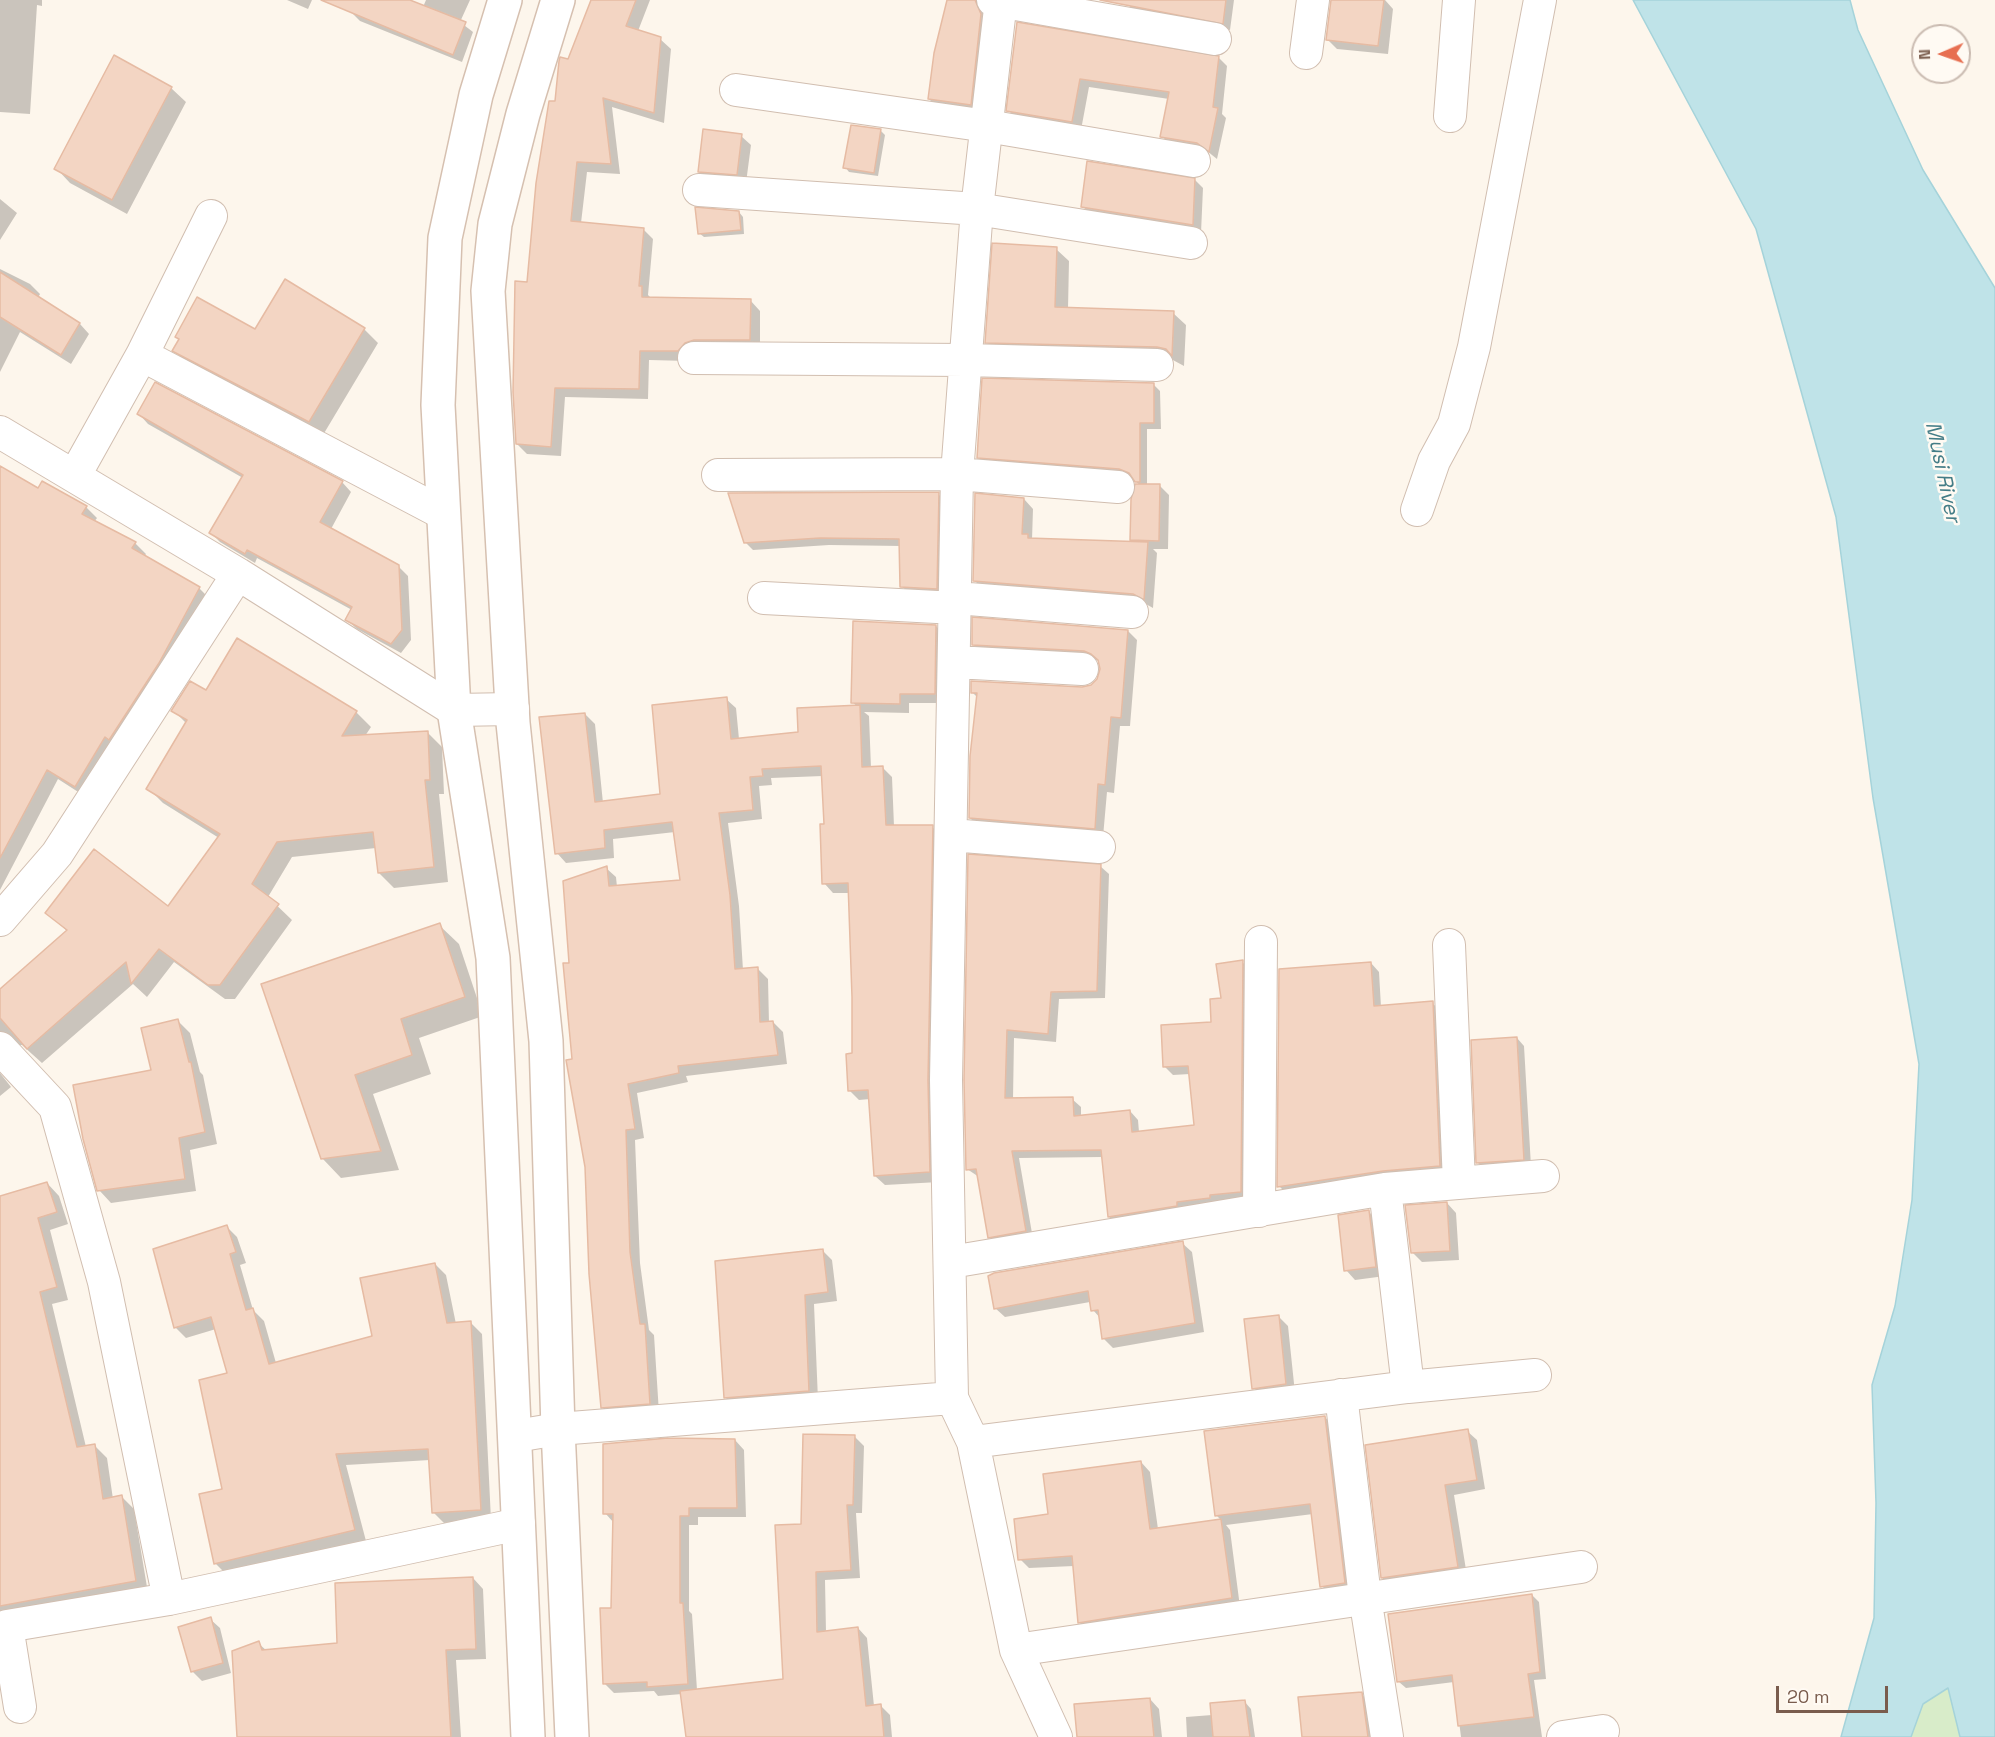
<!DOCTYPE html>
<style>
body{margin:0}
#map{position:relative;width:1995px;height:1737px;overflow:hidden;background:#fdf6ec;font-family:"Space Grotesk",sans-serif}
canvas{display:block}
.north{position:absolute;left:1911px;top:24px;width:60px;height:60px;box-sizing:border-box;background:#fffaf3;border:2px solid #cabbb1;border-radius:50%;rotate:268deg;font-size:16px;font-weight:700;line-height:24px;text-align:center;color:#7a5c4d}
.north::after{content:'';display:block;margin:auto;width:21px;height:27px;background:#e76f51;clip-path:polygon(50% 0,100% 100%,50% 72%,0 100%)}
.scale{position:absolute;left:1776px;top:1686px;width:112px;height:27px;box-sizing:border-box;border:3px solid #7a5c4d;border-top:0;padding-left:8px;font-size:18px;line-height:21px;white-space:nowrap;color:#7a5c4d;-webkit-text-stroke:4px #fffaf3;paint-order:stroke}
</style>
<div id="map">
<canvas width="1995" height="1737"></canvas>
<div class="north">N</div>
<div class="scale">20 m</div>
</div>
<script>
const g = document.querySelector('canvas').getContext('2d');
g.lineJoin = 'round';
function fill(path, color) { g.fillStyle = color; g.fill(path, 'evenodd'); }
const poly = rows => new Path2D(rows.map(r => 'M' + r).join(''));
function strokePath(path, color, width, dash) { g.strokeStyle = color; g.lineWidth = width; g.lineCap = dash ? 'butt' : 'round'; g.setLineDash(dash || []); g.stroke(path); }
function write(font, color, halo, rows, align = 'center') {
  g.font = font + ' "Space Grotesk",sans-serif'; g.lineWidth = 5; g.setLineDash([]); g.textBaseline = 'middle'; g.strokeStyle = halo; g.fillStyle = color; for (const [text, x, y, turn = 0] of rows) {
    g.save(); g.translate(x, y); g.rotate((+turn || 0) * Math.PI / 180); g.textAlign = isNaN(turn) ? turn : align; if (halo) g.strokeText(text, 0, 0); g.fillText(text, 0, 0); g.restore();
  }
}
fill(poly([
 [1948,1688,1960,1737,1911,1737,1923,1703]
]), '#d8ecc9');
const water = poly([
 [1633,0,1850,0,1858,30,1923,170,1995,288,1995,1737,1960,1737,1948,1688,1923,1704,1911,1737,1841,1737,1874,1618,1876,1503,1872,1385,1895,1306,1912,1200,1919,1064,1873,798,1836,517,1756,229,1633,0]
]);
fill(water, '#bfe3e8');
strokePath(water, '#a5d3da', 1.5);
fill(poly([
 [0,0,42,0,42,6,37,5,30,114,0,112],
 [287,0,312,0,308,9],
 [357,0,406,0,423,7,426,0,470,0,460,22,473,32,462,62,360,21,352,13],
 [594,0,650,0,638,31,660,39,671,49,664,123,612,107,620,174,587,172,581,223,643,229,653,239,648,295,652,299,750,300,760,311,760,350,688,361,649,360,648,399,565,397,561,456,527,454,517,444,528,283,557,103,569,61],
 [948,0,986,0,979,113,938,108,929,99],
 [1128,0,1234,0,1230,30,1135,11,1128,5],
 [1332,0,1385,0,1393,9,1388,54,1337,49,1327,39],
 [1018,24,1219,58,1227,66,1222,114,1226,118,1217,159,1207,151,1170,145,1162,136,1169,99,1089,87,1081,130,1017,119,1008,110],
 [171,88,186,102,127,214,70,183,56,168],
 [880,130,885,135,878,176,849,172,845,167],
 [741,136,751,145,746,183,709,181,699,172],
 [1195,180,1203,188,1201,233,1092,215,1083,207],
 [0,199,17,213,0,240],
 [739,212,743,217,744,234,704,237,699,233],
 [1056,249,1069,261,1068,309,1173,313,1186,325,1184,366,1171,359,999,355,987,342],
 [0,269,30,284,40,294,38,298,80,324,89,334,71,364,20,332,0,372],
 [364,329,378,343,323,435,187,364,174,350,256,331],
 [1153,384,1160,391,1161,429,1147,429,1147,486,1160,486,1169,495,1168,549,1153,549,1157,553,1153,608,1144,603,984,590,975,581,1024,499,1033,509,1032,540,1136,543,1132,540,1141,486,1128,475,985,464,978,457],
 [139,414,342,482,351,492,331,529,398,566,408,576,411,640,401,653,357,629,347,620,352,610,257,558,255,563,220,542,211,533,243,478,148,424],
 [0,467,39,490,86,507,97,518,94,522,135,543,146,554,144,557,199,588,210,599,86,797,58,779,0,890],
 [938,494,946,501,944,596,909,594,902,586,901,546,829,545,753,550,745,542],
 [936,626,945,636,944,703,909,703,909,713,864,712,869,716,871,768,882,767,892,777,894,826,932,827,942,836,939,1182,885,1185,875,1176,870,1099,859,1100,849,1090,853,1055,850,893,833,893,824,883,825,826,823,776,771,778,772,785,759,786,762,819,728,823,739,906,743,970,758,969,768,979,769,1023,773,1022,783,1032,787,1064,686,1076,688,1082,637,1093,644,1138,635,1140,640,1263,649,1330,654,1335,659,1413,612,1417,602,1407,586,1167,574,1060,571,964,606,868,616,877,617,887,681,882,675,832,613,839,614,858,566,863,557,853,585,714,595,724,603,803,662,796,726,699,736,708,739,739,800,734,857,707,853,702],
 [1128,631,1137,640,1130,726,1120,726,1114,793,1107,792,1103,837,979,827,970,818,978,698,973,693,1082,688,1091,686,1098,680,1101,669,1100,661,1094,660,982,653,973,644],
 [206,692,356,712,371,727,365,736,427,732,442,747,444,794,439,794,448,882,394,888,379,873,376,848,292,857,268,897,292,920,235,999,225,999,174,962,147,997,133,984,42,1063,22,1045,12,1045,0,1054,0,991,68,932,47,913,168,908,219,838,163,803,148,788,187,724,173,710],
 [1100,866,1109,874,1105,998,1059,999,1056,1042,1014,1038,1013,1100,1072,1099,1081,1107,1081,1116,1130,1111,1138,1120,1139,1132,1196,1126,1190,1074,1173,1075,1165,1067,1213,1023,1242,962,1251,970,1249,1200,1117,1225,1109,1217,1103,1157,1019,1158,1033,1239,997,1245,989,1237,979,1177,967,1169,966,1080],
 [439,925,459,944,483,1016,419,1038,431,1074,373,1094,399,1170,341,1178,322,1158,263,985],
 [1371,963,1379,972,1381,1007,1432,1003,1441,1011,1448,1174,1287,1194,1279,1186],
 [178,1021,190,1033,200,1072,203,1075,217,1144,190,1150,196,1191,111,1203,99,1190],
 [1517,1038,1524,1046,1531,1166,1485,1170,1478,1163],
 [0,1073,11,1087,0,1096],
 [47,1183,59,1196,68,1224,50,1230,68,1300,52,1304,86,1447,95,1446,107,1458,113,1499,122,1497,134,1509,148,1593,0,1624,0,1198],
 [1447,1203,1456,1213,1459,1260,1422,1262,1412,1252],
 [1369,1212,1378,1221,1385,1276,1355,1280,1346,1270],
 [226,1226,237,1237,246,1263,240,1265,253,1310,264,1321,276,1363,374,1338,435,1264,446,1275,456,1324,471,1323,482,1334,491,1520,444,1523,433,1512,430,1460,346,1465,366,1541,226,1574,215,1563,224,1490,229,1374,216,1329,186,1338,175,1327],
 [1182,1243,1192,1252,1204,1332,1113,1348,1104,1339,1101,1319,1093,1310,1090,1302,1005,1317,995,1308],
 [823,1251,832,1260,837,1301,814,1304,818,1400,735,1407,725,1397],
 [1278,1316,1288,1326,1295,1393,1263,1397,1254,1388],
 [1325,1417,1334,1427,1354,1593,1331,1596,1322,1586,1313,1514,1226,1525,1230,1530,1240,1607,1089,1632,1079,1622,1074,1566,1029,1568,1020,1559,1050,1516,1141,1462,1150,1472,1158,1529,1221,1520,1217,1516,1206,1432],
 [1467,1431,1477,1440,1485,1489,1454,1495,1467,1576,1392,1587,1382,1578],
 [855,1437,864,1446,862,1513,856,1513,860,1578,825,1580,826,1632,858,1628,867,1638,874,1706,880,1705,890,1715,892,1737,687,1737,682,1694,658,1696,654,1691,614,1693,604,1683,612,1610,614,1523,605,1513,735,1440,744,1450,746,1517,698,1517,698,1525,689,1525,689,1611,692,1614,697,1690,785,1680,802,1526],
 [473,1578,483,1589,486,1659,456,1660,461,1737,295,1737,258,1643,267,1651,339,1644],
 [1532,1595,1539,1602,1546,1679,1534,1680,1542,1737,1461,1737,1454,1682,1406,1688,1399,1682],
 [210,1619,220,1628,231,1673,202,1681,192,1671],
 [1361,1694,1368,1700,1372,1737,1313,1737],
 [1150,1699,1159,1709,1162,1737,1079,1737],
 [1244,1701,1251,1709,1255,1737,1187,1737,1186,1717,1212,1715]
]), '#0003');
const building = poly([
 [321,0,410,0,466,22,453,55,321,0],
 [591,0,636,0,626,26,661,37,654,113,603,98,611,164,577,162,571,221,644,228,639,286,642,286,642,297,751,299,750,340,694,340,685,343,678,351,640,351,639,389,555,388,551,447,516,444,513,392,515,281,527,282,536,183,549,101,555,101,559,61,560,57,568,59,591,0],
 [947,0,975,0,981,14,971,105,928,99,934,53,947,0],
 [1100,0,1226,0,1223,24,1100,0],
 [1331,0,1384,0,1378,46,1326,40,1331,0],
 [1017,22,1219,56,1213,107,1218,108,1209,152,1197,143,1160,137,1169,92,1080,79,1072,122,1006,111,1017,22],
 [114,55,172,87,112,200,54,169,114,55],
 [851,125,881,129,874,173,843,168,851,125],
 [703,129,742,134,737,175,698,172,703,129],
 [1087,161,1195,178,1193,225,1081,207,1087,161],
 [695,207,739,211,741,230,698,234,695,207],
 [992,243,1057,247,1055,307,1174,311,1172,356,1166,349,1157,347,985,343,992,243],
 [0,272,80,323,61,355,0,317,0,272],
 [285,279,365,328,309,422,172,351,179,339,175,337,197,297,255,329,285,279],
 [982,378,1154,383,1154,423,1140,423,1140,482,1135,482,1129,473,1119,469,977,458,982,378],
 [155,382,343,481,320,522,399,565,402,630,391,644,345,620,352,607,247,550,245,554,209,533,243,475,137,414,155,382],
 [0,466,38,488,42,481,87,506,82,514,136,542,132,548,200,587,159,663,109,740,105,737,75,787,47,770,0,858,0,466],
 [1135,484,1160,484,1159,541,1130,540,1131,499,1135,484],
 [939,492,937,589,900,587,899,539,820,538,744,543,728,493,939,492],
 [975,493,1024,498,1022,534,1028,534,1028,538,1148,542,1144,600,1133,594,973,581,975,493],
 [972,617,1128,630,1121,718,1111,717,1105,785,1098,784,1095,829,969,818,970,756,977,693,971,693,971,681,1082,687,1091,685,1097,679,1100,669,1098,660,1091,654,1084,651,972,645,972,617],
 [853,621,936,625,935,694,900,694,900,704,851,703,853,621],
 [237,638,357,711,342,736,428,731,430,780,425,780,434,867,378,873,373,832,277,842,252,884,279,904,220,985,208,985,159,949,131,984,126,962,27,1049,0,1018,0,989,67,930,45,913,94,849,168,906,220,834,146,789,187,720,171,711,190,681,206,690,237,638],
 [727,697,731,739,798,732,797,708,860,705,862,767,883,766,886,825,933,825,928,1080,930,1172,874,1176,868,1090,848,1091,846,1054,852,1053,852,997,848,883,822,884,820,824,824,824,821,766,762,769,763,776,750,777,753,810,719,813,730,895,735,969,758,967,760,1022,773,1021,778,1055,678,1066,679,1073,628,1084,635,1129,626,1130,630,1252,640,1324,645,1324,650,1404,601,1408,589,1274,585,1167,566,1060,572,1059,563,963,569,963,563,881,607,866,609,886,680,880,672,822,604,830,605,848,555,854,539,717,585,713,595,802,660,794,652,705,727,697],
 [968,854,1101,864,1097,991,1051,992,1048,1034,1007,1030,1005,1098,1073,1097,1074,1116,1130,1110,1132,1132,1194,1125,1188,1066,1163,1067,1161,1025,1211,1022,1210,999,1221,998,1216,964,1243,960,1241,1192,1210,1195,1210,1198,1177,1202,1177,1206,1108,1217,1101,1150,1012,1151,1026,1231,988,1238,976,1169,966,1170,964,1080,968,854],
 [440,923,465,997,401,1019,412,1055,355,1075,381,1151,321,1159,261,984,440,923],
 [1371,962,1374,1006,1433,1001,1440,1166,1383,1171,1277,1187,1279,969,1371,962],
 [178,1019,189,1062,191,1062,205,1132,179,1138,185,1179,97,1191,83,1139,73,1085,151,1070,141,1028,178,1019],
 [1517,1037,1524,1160,1476,1163,1471,1040,1517,1037],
 [47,1182,57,1212,38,1218,57,1287,40,1292,77,1447,95,1444,103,1499,122,1495,136,1581,0,1606,0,1196,47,1182],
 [1447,1202,1450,1251,1411,1253,1405,1205,1447,1202],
 [1369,1210,1376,1267,1344,1271,1338,1215,1369,1210],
 [227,1225,236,1252,230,1254,246,1310,253,1308,269,1364,372,1336,360,1278,435,1263,447,1323,471,1321,481,1510,432,1513,428,1449,336,1454,355,1530,214,1564,199,1494,222,1489,199,1380,227,1373,211,1317,174,1328,153,1249,227,1225],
 [1183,1241,1195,1323,1102,1339,1098,1310,1091,1311,1088,1291,994,1309,988,1276,994,1273,1183,1241],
 [823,1249,828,1292,805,1295,809,1391,724,1398,715,1261,823,1249],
 [1279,1315,1286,1384,1252,1389,1244,1319,1279,1315],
 [1325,1416,1345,1583,1320,1587,1310,1504,1215,1516,1204,1431,1325,1416],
 [1468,1429,1477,1480,1445,1485,1458,1567,1381,1578,1365,1445,1468,1429],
 [803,1434,855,1435,853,1505,847,1505,851,1570,816,1572,817,1632,858,1627,866,1706,881,1704,884,1737,686,1737,680,1691,783,1679,775,1525,801,1524,803,1434],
 [668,1438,735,1439,737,1508,689,1508,689,1516,680,1516,680,1603,683,1603,688,1684,647,1687,647,1682,603,1684,600,1608,611,1608,613,1514,603,1514,603,1444,668,1438],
 [1141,1461,1150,1529,1221,1519,1232,1598,1078,1623,1072,1556,1018,1560,1014,1519,1048,1514,1043,1474,1141,1461],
 [473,1577,476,1649,446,1650,451,1737,237,1737,232,1651,259,1641,262,1650,337,1643,335,1583,473,1577],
 [1532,1594,1540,1672,1528,1674,1534,1717,1458,1726,1452,1675,1397,1682,1388,1614,1532,1594],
 [211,1617,223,1663,191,1672,178,1627,211,1617],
 [1362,1692,1368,1737,1302,1737,1298,1697,1362,1692],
 [1150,1698,1154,1737,1077,1737,1074,1704,1150,1698],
 [1245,1700,1250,1737,1213,1737,1210,1703,1245,1700]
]);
fill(building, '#f3d5c3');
strokePath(building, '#e6bba3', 1.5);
const street = poly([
 [993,0,1215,39],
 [1001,0,977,209,957,474,946,1080,952,1398,973,1442,1016,1650,1056,1737],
 [1306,53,1313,0],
 [736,90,987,126,1194,161],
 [1450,116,1459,0],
 [699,190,977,209,1191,243],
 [142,355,442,513],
 [694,358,965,360,1157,365],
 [0,432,238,574,454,710,513,709],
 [75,475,142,355,211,216],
 [718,475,957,474,1118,487],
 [1417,510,1434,461,1454,424,1474,347,1540,0],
 [764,598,956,608],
 [956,598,1132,612],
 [955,662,1082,669],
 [951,835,1099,847],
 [0,920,57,854,238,574],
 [1449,945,1459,1183],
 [0,1048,55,1107,104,1282,169,1599],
 [1385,1189,1408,1387],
 [1259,1211,1261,942],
 [951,1262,1385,1189,1543,1176],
 [1341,1395,1365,1597,1387,1737],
 [516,1436,558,1429,952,1398],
 [973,1442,1408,1387,1535,1375],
 [1016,1650,1581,1567],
 [20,1707,7,1626,169,1599,519,1524],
 [1563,1737,1603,1731]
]);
const secondary = poly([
 [505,0,476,95,445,238,438,405,454,710,493,958,528,1737],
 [558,0,523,114,495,224,488,291,513,723,546,1041,558,1429,572,1737]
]);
strokePath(street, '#d1beb0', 34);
strokePath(secondary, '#d6c0b0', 36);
strokePath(street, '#fff', 32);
strokePath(secondary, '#fff', 33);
write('italic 21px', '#437c86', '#fffaf3', [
 ["Musi River",1942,472,78]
]);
</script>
